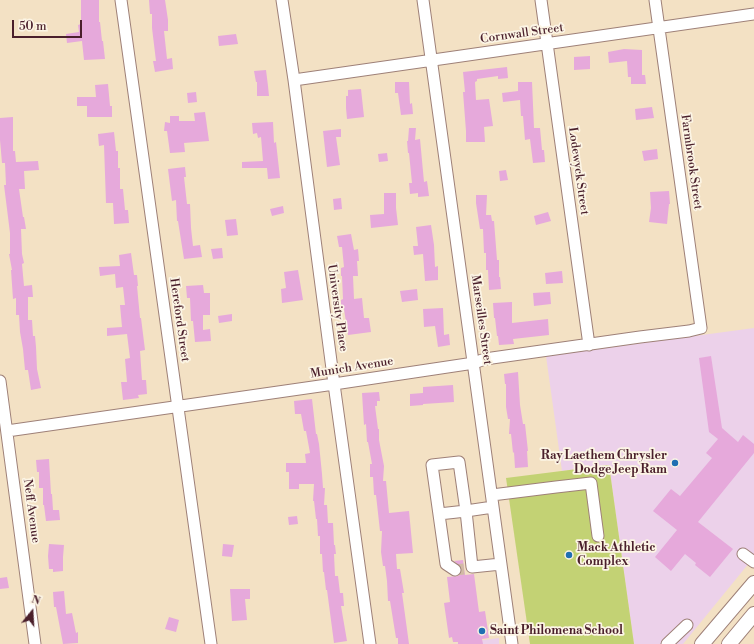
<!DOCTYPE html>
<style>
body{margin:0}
#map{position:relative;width:754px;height:644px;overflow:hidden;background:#f3e1c4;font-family:"Libre Bodoni",serif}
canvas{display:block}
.north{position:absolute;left:12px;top:592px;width:40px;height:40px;-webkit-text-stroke:3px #fcf5e5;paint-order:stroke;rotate:18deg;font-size:11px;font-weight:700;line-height:16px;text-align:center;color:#4a1f2b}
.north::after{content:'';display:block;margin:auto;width:14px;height:18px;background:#4a1f2b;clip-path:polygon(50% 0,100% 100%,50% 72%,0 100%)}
.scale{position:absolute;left:12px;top:20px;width:70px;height:18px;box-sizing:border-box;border:2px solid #4a1f2b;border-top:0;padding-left:5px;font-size:12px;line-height:14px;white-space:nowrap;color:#4a1f2b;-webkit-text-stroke:3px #fcf5e5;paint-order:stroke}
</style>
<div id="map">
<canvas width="754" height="644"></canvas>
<div class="north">N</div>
<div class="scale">50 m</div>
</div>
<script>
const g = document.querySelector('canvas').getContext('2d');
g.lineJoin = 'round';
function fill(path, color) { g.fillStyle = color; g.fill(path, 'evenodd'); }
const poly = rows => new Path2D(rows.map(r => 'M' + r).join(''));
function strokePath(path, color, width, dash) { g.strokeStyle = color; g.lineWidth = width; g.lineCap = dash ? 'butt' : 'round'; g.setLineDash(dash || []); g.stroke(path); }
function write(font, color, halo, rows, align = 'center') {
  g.font = font + ' "Libre Bodoni",serif'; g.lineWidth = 3.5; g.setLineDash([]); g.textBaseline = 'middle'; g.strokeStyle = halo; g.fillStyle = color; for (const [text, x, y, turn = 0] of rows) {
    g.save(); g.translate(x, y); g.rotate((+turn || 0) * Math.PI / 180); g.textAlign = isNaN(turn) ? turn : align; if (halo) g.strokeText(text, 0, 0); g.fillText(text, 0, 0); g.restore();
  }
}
fill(poly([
 [754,328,754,557,683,644,634,644,609,465,562,471,546,356],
 [499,638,499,644,454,644]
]), '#ecd1ea');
fill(poly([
 [609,465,634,644,530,644,506,478]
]), '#c3d274');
fill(poly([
 [81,0,99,0,99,22,100,22,102,41,103,41,105,59,84,60,82,41,67,43,66,34,79,32,78,25,81,24],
 [149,0,165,0,168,20,168,31,164,31,167,59,172,58,173,69,155,72,153,61,156,61,152,28,152,14,150,14],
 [236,34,238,44,219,46,218,36],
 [624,49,642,50,642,75,645,75,646,84,631,84,631,77,628,77,627,61,609,63,608,52],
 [590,56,590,69,574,70,574,57],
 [507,67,508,78,498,79,498,76,477,79,477,81,475,82,476,100,489,99,493,126,484,127,485,142,466,142,466,131,463,92,465,92,463,72],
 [266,70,268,86,269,96,257,96,257,82,256,82,254,71],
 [395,82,409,82,410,104,412,103,413,114,401,115,398,93,395,93],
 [518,82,532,82,534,128,540,128,542,150,544,150,545,162,533,163,530,139,525,140,523,116,521,116,520,100,503,102,502,93,518,91],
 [108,84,110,106,112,106,112,117,87,117,87,106,77,106,77,97,96,97,95,85],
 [361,89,364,117,347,119,346,108,346,96,348,96,348,90],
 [196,92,197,102,188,103,187,93],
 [652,107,654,118,636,120,635,109],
 [205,112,209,141,184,143,185,152,170,153,167,131,164,131,165,122,170,123,170,116,179,116,179,121,195,121,194,113],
 [13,117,13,151,15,151,16,162,38,161,39,170,24,171,25,189,19,189,23,217,24,217,26,229,21,229,22,254,24,263,22,264,24,286,32,285,33,297,28,297,28,320,32,320,33,336,35,336,36,347,37,369,41,388,31,390,28,370,25,370,23,349,20,332,19,315,16,315,16,298,13,299,11,270,12,270,9,254,10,254,10,233,4,185,6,185,5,163,2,163,0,140,0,118],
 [273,122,274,143,276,142,280,178,268,179,267,168,242,168,242,162,263,161,261,137,258,138,257,133,253,134,252,123],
 [409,128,416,128,415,140,420,139,424,182,427,181,429,196,418,197,418,193,410,194,409,183,412,183,409,153,408,153,407,141,408,141],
 [341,129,341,137,336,137,340,165,327,167,323,131],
 [114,132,116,151,118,151,118,168,120,168,120,189,123,189,125,210,128,210,129,223,114,224,113,203,106,203,104,145,99,146,98,134],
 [657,149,658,159,644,161,642,151],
 [387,153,388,161,379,162,378,154],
 [185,167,186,177,184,177,187,204,190,204,191,228,193,246,200,245,202,257,184,259,178,221,177,221,176,200,172,201,168,169],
 [506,170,508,180,500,181,499,171],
 [669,191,670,204,669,204,667,224,649,222,651,208,650,192],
 [384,193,396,193,396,208,398,225,371,228,370,215,384,214],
 [476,195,487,195,486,215,491,215,492,221,494,221,497,260,499,260,499,277,500,277,501,289,489,290,488,270,486,270,486,253,484,253,483,229,480,229,476,203],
 [341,198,342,209,334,210,333,199],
 [283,206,284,213,272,216,270,209],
 [548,212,551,221,536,225,534,216],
 [236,219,238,235,227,236,225,220],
 [431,225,434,245,435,267,438,266,438,280,425,281,423,254,414,255,413,246,418,246,416,227],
 [351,234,354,250,358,249,359,261,357,261,358,276,353,276,354,299,362,298,364,318,369,318,371,332,348,335,344,309,341,309,341,300,343,299,342,276,341,276,341,268,344,267,342,247,339,247,337,236],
 [222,248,223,258,213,259,211,249],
 [131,253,134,275,137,275,138,286,137,286,140,318,141,318,145,350,140,351,142,380,146,380,147,394,138,395,139,398,123,400,121,382,127,382,125,359,130,358,127,334,107,336,107,328,122,327,120,305,125,305,123,287,116,288,115,274,100,276,99,267,120,266,119,255],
 [298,270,303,300,282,303,281,289,286,288,284,272],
 [562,271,563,283,546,284,545,273],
 [203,285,204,293,210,293,210,315,203,315,203,330,210,329,211,341,195,342,193,321,191,321,190,298,187,298,186,286],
 [417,289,418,300,402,302,400,291],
 [550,292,551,304,534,306,533,293],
 [512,302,512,323,548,319,549,335,513,339,514,344,499,345,498,336,497,336,495,318,494,318,493,303],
 [443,308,444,335,449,334,450,345,438,347,435,326,424,327,423,309],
 [232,314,232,321,219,323,218,316],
 [711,356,722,428,738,442,743,435,754,444,754,453,698,522,733,549,710,577,695,565,696,563,685,554,671,571,655,557,677,530,653,511,671,489,680,496,712,458,706,453,718,439,709,432,699,358],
 [518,372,520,405,523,424,525,424,528,451,527,451,528,467,515,468,514,452,513,453,511,434,509,434,510,419,508,419,506,407,506,384,505,384,504,374],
 [453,385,454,402,423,404,423,405,410,406,410,394,423,393,423,387],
 [379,392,380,401,377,401,377,406,375,406,378,429,379,429,379,440,384,466,383,481,386,481,389,513,409,511,413,553,396,554,397,569,400,569,404,593,402,593,409,644,398,644,398,638,396,638,390,601,388,601,387,581,385,566,383,566,381,552,382,531,380,531,376,495,374,495,373,477,370,477,370,464,372,464,368,442,367,442,366,424,364,425,362,393],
 [312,399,316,434,317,434,319,444,322,474,323,488,325,488,324,505,327,505,328,523,333,523,334,545,335,545,336,554,334,554,335,576,338,576,340,593,343,593,344,606,341,606,347,641,334,643,327,590,326,590,324,572,323,572,322,554,320,554,320,536,318,536,317,519,316,519,314,501,313,501,314,484,299,484,299,489,289,489,289,472,286,472,286,463,306,463,305,454,310,453,306,431,304,431,301,414,295,414,294,401],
 [49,459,51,494,52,494,53,510,59,510,60,520,46,521,44,505,43,505,43,488,39,488,39,472,37,472,36,460],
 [297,516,298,524,289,525,288,517],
 [49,544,64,545,63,557,63,571,53,572,53,569,49,569,48,556],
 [223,544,234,545,232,557,222,556],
 [463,560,465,575,474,574,479,612,485,611,489,638,482,639,483,644,458,644,458,642,453,642,452,637,449,638,444,603,450,602,447,577,458,576,461,574,462,571,461,567,454,561],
 [7,577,9,588,0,589,0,578],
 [230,589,250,589,250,599,245,599,247,620,232,621],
 [64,591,66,614,72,613,76,633,78,632,78,643,63,644,56,607,54,607,53,592],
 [169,617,179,620,176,632,165,629]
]), '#e6a9db');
strokePath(poly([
 [455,570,464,569]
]), '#d1baa5', 11, [11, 5.5]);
const minor = poly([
 [121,0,211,644],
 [282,0,294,80,334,384,370,644],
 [423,0,512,644],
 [541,0,589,345],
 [294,80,754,14],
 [0,381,35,644],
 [7,431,334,384,474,363,485,359,640,337,689,331,701,328,655,0],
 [492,495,556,487,591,483,598,536],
 [439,514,466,511,472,567,501,564],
 [743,554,754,562],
 [455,570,446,564,432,465,459,462,466,511,493,507],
 [667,644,687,625]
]);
const major = poly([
 [702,644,754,583],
 [729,644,754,614]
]);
strokePath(minor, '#9e8078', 13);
strokePath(major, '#9e8078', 16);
strokePath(minor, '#fff', 11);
strokePath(major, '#fff', 14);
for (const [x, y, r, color] of [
 [675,463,4,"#1f6fb2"],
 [569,555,4,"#1f6fb2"],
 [482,631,4,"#1f6fb2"]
]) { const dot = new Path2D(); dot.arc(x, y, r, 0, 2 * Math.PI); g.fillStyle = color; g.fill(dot); strokePath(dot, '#fcf5e5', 1.5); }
write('12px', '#4a1f2b', '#fcf5e5', [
 ["Cornwall Street",522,34,-8],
 ["Farmbrook Street",691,162,82],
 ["Lodewyck Street",578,171,82],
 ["University Place",337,308,82],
 ["Hereford Street",179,320,82],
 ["Marseilles Street",481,320,82],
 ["Munich Avenue",352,368,-9],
 ["Neff Avenue",31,511,82]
]);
write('bold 12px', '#4a1f2b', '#fcf5e5', [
 ["Ray Laethem Chrysler",667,456,"right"],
 ["Dodge Jeep Ram",667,470,"right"],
 ["Mack Athletic",577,548],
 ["Complex",577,562],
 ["Saint Philomena School",490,631]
], 'left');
</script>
